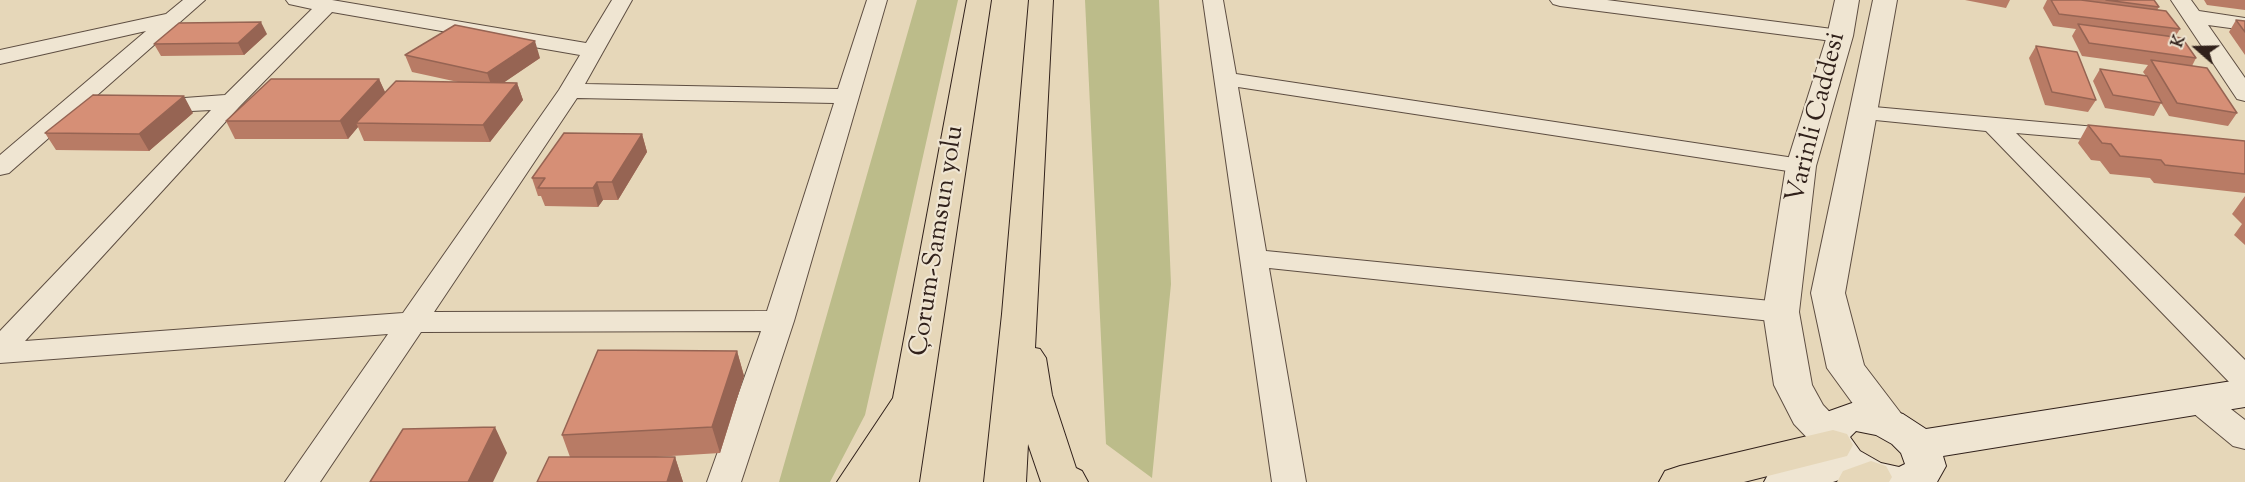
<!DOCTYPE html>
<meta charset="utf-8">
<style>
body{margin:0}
#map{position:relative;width:2245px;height:482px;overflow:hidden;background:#e6d7b9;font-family:"Sorts Mill Goudy",serif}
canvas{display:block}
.north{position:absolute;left:2167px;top:18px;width:60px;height:60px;-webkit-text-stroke:4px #efe5d2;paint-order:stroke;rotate:290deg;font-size:16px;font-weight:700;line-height:24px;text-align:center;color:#31211b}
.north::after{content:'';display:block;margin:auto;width:21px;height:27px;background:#31211b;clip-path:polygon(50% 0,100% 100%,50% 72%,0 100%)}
</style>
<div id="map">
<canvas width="2245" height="482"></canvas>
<div class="north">K</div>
</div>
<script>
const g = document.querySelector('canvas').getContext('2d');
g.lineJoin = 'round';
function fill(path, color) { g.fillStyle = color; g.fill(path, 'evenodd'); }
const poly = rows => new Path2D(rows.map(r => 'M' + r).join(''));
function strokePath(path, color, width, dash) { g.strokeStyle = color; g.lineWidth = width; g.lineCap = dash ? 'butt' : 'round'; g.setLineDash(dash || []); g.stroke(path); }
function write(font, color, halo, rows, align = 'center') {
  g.font = font + ' "Sorts Mill Goudy",serif'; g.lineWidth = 4.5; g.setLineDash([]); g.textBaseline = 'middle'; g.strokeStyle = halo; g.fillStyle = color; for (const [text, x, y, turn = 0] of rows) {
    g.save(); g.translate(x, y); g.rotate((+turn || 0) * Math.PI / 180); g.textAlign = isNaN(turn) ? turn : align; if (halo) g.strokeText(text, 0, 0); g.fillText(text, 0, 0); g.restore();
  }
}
fill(poly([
 [917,0,958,0,865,415,830,482,779,482],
 [1085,0,1159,0,1171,284,1152,478,1106,444]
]), '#bcbc8a');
const minor = poly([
 [183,0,205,0,9,173,0,175,0,155,146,31,0,64,0,50,166,14,183,0],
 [286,0,332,0,586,43,612,0,632,0,585,84,838,89,867,0,887,0,794,321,741,482,707,482,761,331,421,332,320,482,285,482,388,334,0,363,0,331,211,110,152,113,144,111,140,106,144,101,225,95,312,9,289,4,286,0],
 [332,12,580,55,559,90,403,313,25,341,239,107,332,12],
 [577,98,834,103,767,311,434,312,577,98],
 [1203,0,1223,0,1236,74,1801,159,1810,161,1813,166,1810,171,1801,173,1238,87,1266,251,1781,302,1791,305,1796,312,1791,319,1781,322,1269,268,1306,482,1272,482,1203,0],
 [1550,0,1607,0,1840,30,1847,32,1851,36,1847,40,1840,42,1560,6,1553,4,1550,0],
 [2171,0,2191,0,2199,11,2245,18,2245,30,2208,25,2245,78,2245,101,2237,99,2171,0],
 [1863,106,2129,130,2133,135,2129,140,2121,142,2016,133,2245,360,2245,390,2234,387,1986,131,1855,118,1851,113,1855,108,1863,106],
 [2198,389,2209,392,2245,420,2245,449,2233,446,2187,408,2182,400,2187,392,2198,389]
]);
const tertiary = poly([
 [1835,0,1859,0,1853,36,1816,166,1799,312,1812,385,1823,405,1844,427,1850,437,1844,447,1830,452,1816,447,1794,424,1774,385,1763,312,1786,166,1827,36,1835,0],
 [1873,0,1897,0,1845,293,1864,365,1909,424,1903,434,1889,438,1875,434,1827,368,1811,293,1873,0]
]);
const secondary = poly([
 [2245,379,2245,407,1943,456,1946,466,1937,482,1846,482,1842,479,1833,482,1764,482,1770,471,1819,455,1810,437,1821,414,1852,403,1864,403,1903,414,1926,429,2245,379],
 [1856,431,1876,435,1892,444,1901,453,1905,464,1899,467,1881,463,1860,451,1850,437,1856,431]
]);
const trunk = poly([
 [967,0,991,0,919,482,837,482,893,398,967,0],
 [1029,0,1053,0,1035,348,1040,349,1046,358,1052,395,1076,468,1082,471,1088,482,1041,482,1028,444,1026,482,984,482,1002,314,1029,0],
 [1833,430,1847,434,1853,445,1847,456,1744,482,1659,482,1665,471,1680,466,1833,430],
 [1871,461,1886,466,1892,477,1889,482,1837,482,1843,471,1871,461]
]);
strokePath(minor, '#5e4e42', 2);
strokePath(tertiary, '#5e4e42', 2);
strokePath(secondary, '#31211b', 2);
strokePath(trunk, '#31211b', 2);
fill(minor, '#efe5d2');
fill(tertiary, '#efe5d2');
fill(secondary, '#efe5d2');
fill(trunk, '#e6d7b9');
fill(poly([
 [1965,0,2010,0,2006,8],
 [2047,0,2154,0,2159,7,2157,10,2180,29,2175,37,2196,58,2192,66,2237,113,2228,126,2169,116,2161,103,2154,116,2105,108,2093,81,2100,69,2146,76,2143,72,2148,65,2082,56,2072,36,2076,29,2053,26,2043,8],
 [2204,0,2245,0,2245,10,2207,5],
 [2236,20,2245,21,2245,55,2229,32],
 [267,34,244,55,161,56,154,44],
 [2036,46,2096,100,2088,112,2045,105,2029,58],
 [405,55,540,58,504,82,517,83,523,100,490,142,364,141,358,127,348,139,235,139,226,121,379,79,385,93,458,82,412,72],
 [193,113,149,151,56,150,45,133],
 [2088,125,2245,141,2245,193,2154,183,2150,178,2110,174,2100,161,2091,160,2078,143],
 [642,134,647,152,618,200,603,200,598,207,545,206,541,196,538,196,532,178],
 [2245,196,2245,245,2234,235,2242,224,2232,214],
 [737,351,744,376,720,453,655,457,675,457,683,482,537,482,570,457,562,435]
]), '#b87b65');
fill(poly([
 [261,22,267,34,244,55,238,43],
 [535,41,540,58,493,90,487,73],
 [379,79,387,96,356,123,358,127,348,139,340,121],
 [517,83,523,100,490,142,483,125],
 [184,96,193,113,149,151,139,134],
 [642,134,647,152,618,200,612,182],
 [597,182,603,200,598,207,593,188],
 [737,351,744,376,720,453,712,427],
 [495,427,507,453,493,482,468,482],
 [675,457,683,482,667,482]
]), '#966453');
const building = poly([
 [2051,0,2081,0,2166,11,2180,29,2059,14,2051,0],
 [2106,0,2154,0,2159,7,2106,0],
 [2236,20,2245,21,2245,32,2236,20],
 [261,22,238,43,154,44,179,23,261,22],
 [2078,24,2182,38,2196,58,2089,43,2078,24],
 [455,25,535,41,487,73,405,55,455,25],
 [2036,46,2077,52,2096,100,2052,92,2036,46],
 [2151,60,2207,68,2237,113,2177,103,2151,60],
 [2100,69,2147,76,2162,103,2113,95,2100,69],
 [271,79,379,79,340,121,226,121,271,79],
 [396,81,517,83,483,125,356,123,396,81],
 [93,95,184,96,139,134,45,133,93,95],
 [2088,125,2245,141,2245,174,2165,165,2161,160,2120,156,2111,144,2102,143,2088,125],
 [564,133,642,134,612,182,597,182,593,188,538,188,545,178,532,178,564,133],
 [598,350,737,351,712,427,562,435,598,350],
 [495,427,468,482,370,482,403,429,495,427],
 [549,457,675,457,667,482,537,482,549,457]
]);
fill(building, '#d68f76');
strokePath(building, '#966453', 1.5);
write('26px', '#31211b', '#efe5d2', [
 ["Varinli Caddesi",1818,118,-76],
 ["Çorum-Samsun yolu",939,241,-81]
]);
</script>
